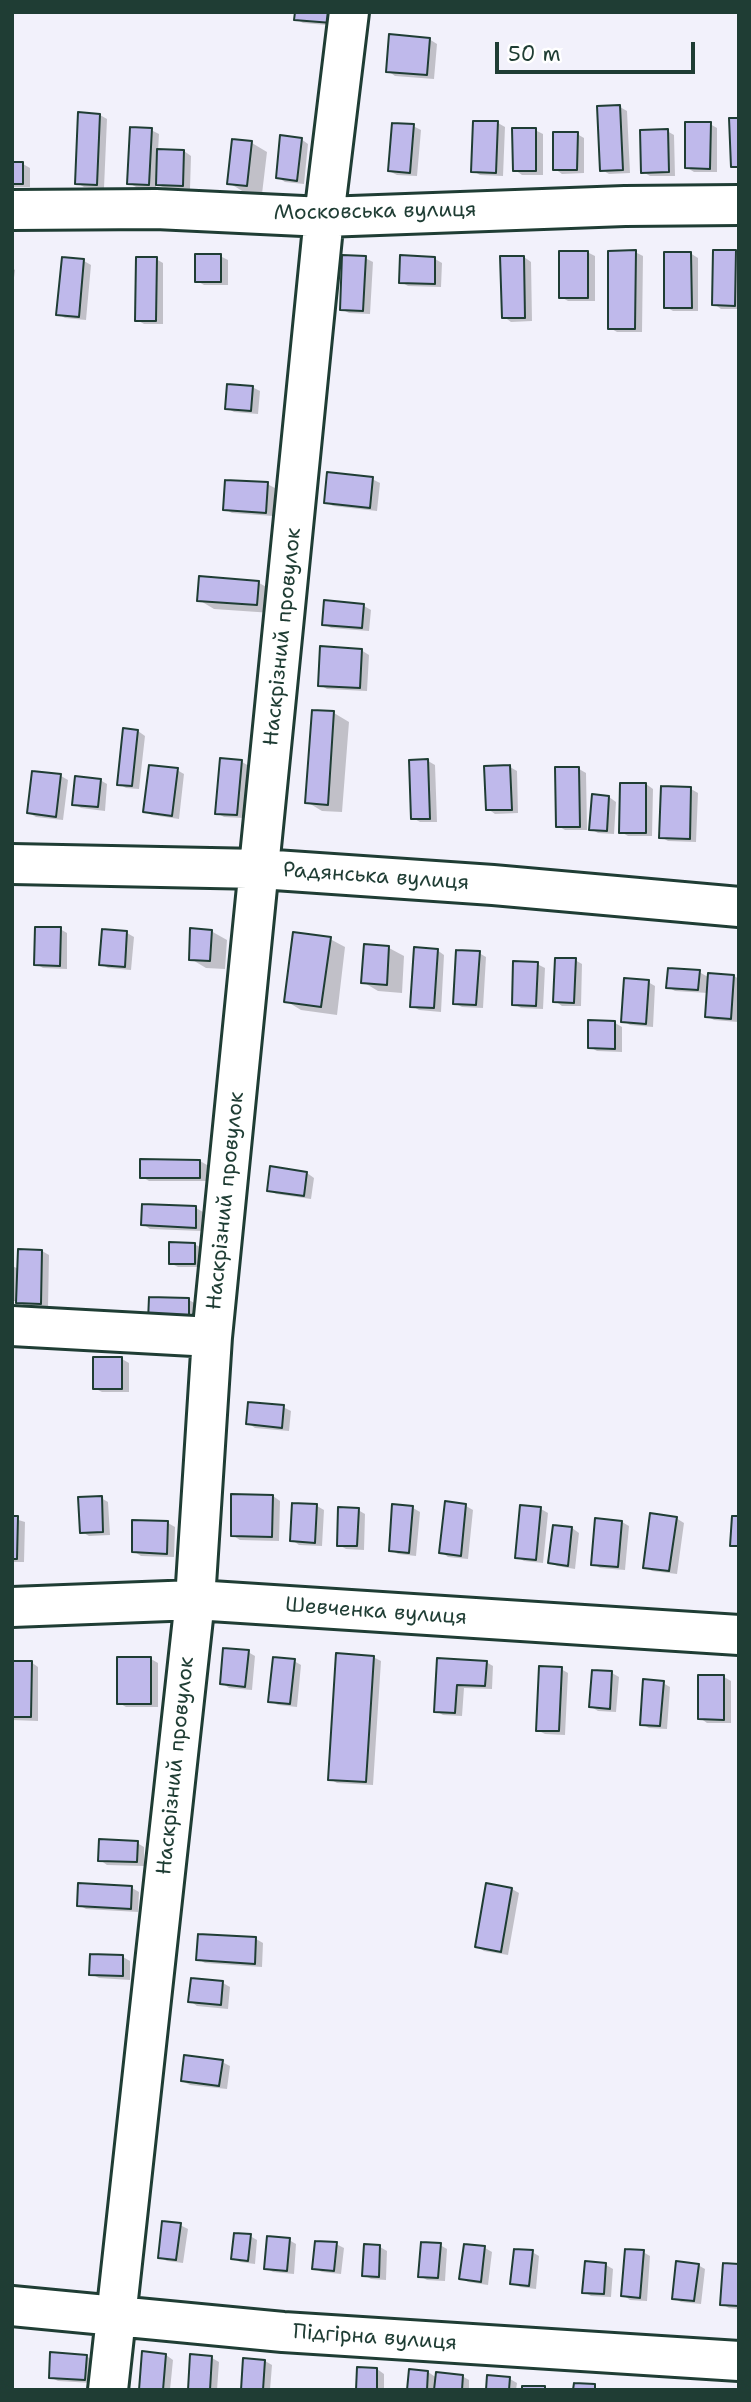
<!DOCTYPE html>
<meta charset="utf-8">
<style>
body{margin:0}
#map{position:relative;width:751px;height:2402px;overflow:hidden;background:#f2f1fb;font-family:"Shantell Sans",sans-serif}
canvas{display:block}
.frame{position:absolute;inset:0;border:14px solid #1f3d34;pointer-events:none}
.scale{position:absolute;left:495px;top:42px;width:200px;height:32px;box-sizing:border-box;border:4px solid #1f3d34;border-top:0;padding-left:9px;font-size:21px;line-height:24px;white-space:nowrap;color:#1f3d34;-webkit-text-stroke:5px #fff;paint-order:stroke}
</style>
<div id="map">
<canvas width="751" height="2402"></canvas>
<div class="frame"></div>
<div class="scale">50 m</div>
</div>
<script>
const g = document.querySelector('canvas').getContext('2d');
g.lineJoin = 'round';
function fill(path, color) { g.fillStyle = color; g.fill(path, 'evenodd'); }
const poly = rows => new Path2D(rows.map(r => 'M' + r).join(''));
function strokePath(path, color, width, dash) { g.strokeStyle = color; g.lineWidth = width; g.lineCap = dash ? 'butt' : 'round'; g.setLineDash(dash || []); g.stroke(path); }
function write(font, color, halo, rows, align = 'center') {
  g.font = font + ' "Shantell Sans",sans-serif'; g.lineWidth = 7; g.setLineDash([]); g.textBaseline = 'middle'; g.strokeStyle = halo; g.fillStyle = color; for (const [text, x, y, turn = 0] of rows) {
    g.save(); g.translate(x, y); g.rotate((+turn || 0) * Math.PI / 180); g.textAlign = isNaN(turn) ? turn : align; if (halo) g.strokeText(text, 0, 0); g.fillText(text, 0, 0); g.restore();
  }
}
fill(poly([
 [297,12,339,26,303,23,296,19],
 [429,39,437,44,434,79,395,76,388,71],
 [620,107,627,111,630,173,609,174,602,170],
 [100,115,107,119,104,188,84,187,77,183],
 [498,123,505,127,503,176,480,175,473,171],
 [710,124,717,128,717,172,694,172,686,167],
 [413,126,421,130,417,176,397,175,389,171],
 [151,130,159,134,158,151,184,151,191,156,190,189,165,188,156,184,156,188,136,187,129,183],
 [535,130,543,134,543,175,522,175,515,170],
 [667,131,674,135,675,176,650,176,643,172],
 [577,134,584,138,584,173,562,174,555,169],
 [301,139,308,144,304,184,285,182,277,177],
 [252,143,267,152,262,194,244,192,229,183],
 [12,149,13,163,23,164,30,168,30,187,12,187],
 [587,252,595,256,595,301,568,301,561,297],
 [635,252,643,256,642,332,617,332,610,328],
 [735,252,739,254,739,309,721,309,714,304],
 [690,253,698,258,698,311,673,311,666,307],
 [220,256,228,260,228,285,204,285,197,281],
 [524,257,531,262,532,321,511,322,504,317],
 [365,258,373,262,370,314,349,313,341,309],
 [156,259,163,263,163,324,144,324,137,320],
 [435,259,442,263,441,287,408,286,401,282],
 [84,261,91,265,86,320,65,318,58,314],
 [12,268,15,270,12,293],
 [252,387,260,391,258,414,234,412,227,408],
 [372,479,380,483,377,511,333,506,326,502],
 [267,484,275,488,273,516,232,513,225,509],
 [259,583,274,591,272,613,214,609,199,600],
 [326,602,364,606,371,610,369,631,331,628,324,624],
 [361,650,369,655,367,691,327,689,320,685],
 [334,713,349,722,342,812,322,811,307,802],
 [138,731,145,736,139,789,126,788,119,784],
 [428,761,435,765,437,822,420,822,413,818],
 [242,762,249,766,244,818,224,817,217,813],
 [510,767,517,771,518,813,495,814,488,809],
 [579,769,586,773,587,830,565,830,558,826],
 [177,770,184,774,179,819,152,815,145,811],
 [61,776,68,780,63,820,36,817,29,813],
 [100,780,107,784,105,811,81,808,74,804],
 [646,784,653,789,652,836,628,836,621,832],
 [663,788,691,789,698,793,696,842,668,841,661,837],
 [609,797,616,802,614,834,598,833,591,829],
 [60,929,67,933,67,969,43,968,36,964],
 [211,931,227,940,225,969,206,968,191,959],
 [127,933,134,937,131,970,108,968,101,964],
 [330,939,345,947,337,1015,301,1010,286,1001],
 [389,948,404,956,402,993,378,991,363,982],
 [437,950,444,955,441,1012,419,1010,412,1006],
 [479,953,486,957,483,1008,462,1007,454,1003],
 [575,960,582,964,581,1006,562,1006,555,1001],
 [537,964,545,968,543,1009,521,1008,514,1004],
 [699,972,710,978,710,975,734,976,739,979,738,1022,714,1020,707,1016,708,993,675,991,668,987],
 [648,982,655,986,653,1027,630,1025,623,1021],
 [590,1022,615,1023,622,1027,622,1052,597,1051,590,1047],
 [200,1161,207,1165,207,1181,149,1181,142,1177],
 [272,1168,307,1173,314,1178,311,1199,276,1194,269,1190],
 [196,1208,203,1212,202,1231,150,1229,143,1224],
 [194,1244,202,1248,202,1267,178,1267,170,1263],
 [42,1251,49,1255,48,1307,25,1306,18,1301,12,1301,12,1266,19,1269],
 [189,1300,196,1304,196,1325,157,1324],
 [122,1359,129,1363,129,1392,102,1392,94,1388],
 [283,1407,291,1411,289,1431,255,1428,248,1423],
 [273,1496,280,1501,279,1541,240,1540,232,1535],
 [101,1498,108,1502,110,1535,89,1536,82,1532],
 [317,1506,324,1510,322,1546,299,1545,292,1540],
 [466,1506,473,1510,468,1559,448,1557,441,1552],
 [413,1508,420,1512,416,1556,398,1554,391,1550],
 [541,1509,548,1513,543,1563,524,1561,517,1557],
 [358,1510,365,1514,364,1550,346,1549,339,1545],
 [12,1518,25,1522,24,1562,12,1562],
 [676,1518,684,1523,677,1574,652,1571,645,1567],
 [622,1522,629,1526,625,1570,600,1568,593,1564],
 [168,1523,175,1527,174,1557,141,1556,133,1551],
 [555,1527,572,1528,579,1533,575,1569,557,1566,550,1562],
 [248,1652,255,1656,252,1690,229,1688,222,1683],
 [373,1657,381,1661,373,1785,337,1783,330,1779],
 [151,1659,158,1663,158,1707,126,1707,119,1703],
 [439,1660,486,1662,493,1666,492,1689,464,1688,462,1716,443,1715,436,1711],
 [294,1661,301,1665,297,1707,278,1705,270,1701],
 [12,1662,31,1662,38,1667,38,1721,12,1720],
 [561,1669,568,1673,565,1735,545,1734,537,1730],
 [612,1673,619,1677,616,1712,598,1711,590,1706],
 [724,1677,731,1681,731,1723,707,1723,700,1718],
 [663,1683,670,1687,667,1729,649,1728,642,1724],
 [137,1843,144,1847,144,1866,107,1865,100,1860],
 [132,1888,139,1892,138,1912,86,1909,79,1905],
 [512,1889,519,1893,508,1955,484,1951,477,1946],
 [256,1939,263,1943,262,1967,205,1963,198,1959],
 [123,1957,130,1961,130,1980,99,1978,91,1974],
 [223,1983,230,1987,228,2009,197,2006,190,2001],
 [222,2062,230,2066,227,2089,190,2085,182,2081],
 [180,2225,188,2229,183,2263,167,2261,159,2257],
 [250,2236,257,2240,255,2264,240,2262,233,2258],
 [289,2240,296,2244,294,2274,273,2272,266,2268],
 [336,2244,344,2248,341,2274,322,2272,314,2268],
 [440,2245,447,2249,445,2281,427,2280,420,2276],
 [465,2246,485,2248,492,2252,488,2285,468,2282,461,2278],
 [380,2247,387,2251,386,2280,371,2279,364,2275],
 [532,2252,539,2256,536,2289,520,2287,512,2283],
 [643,2252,650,2256,647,2301,630,2300,623,2295],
 [606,2265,613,2269,611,2297,591,2296,584,2292],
 [698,2265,705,2269,701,2304,681,2302,674,2298],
 [739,2266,739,2309,729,2308,722,2304],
 [166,2355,173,2360,170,2390,140,2390],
 [86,2356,94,2361,92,2383,58,2381,50,2377],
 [212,2358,219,2362,217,2390,190,2390],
 [265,2361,272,2365,270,2390,242,2390],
 [377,2369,384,2374,384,2390,358,2390],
 [428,2372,437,2378,462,2376,469,2380,469,2390,409,2390],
 [510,2379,517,2383,516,2390,487,2390]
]), '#0003');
const building = poly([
 [295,12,333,12,332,23,294,20,295,12],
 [389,34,430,38,427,75,386,72,389,34],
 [620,105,623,170,600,171,597,106,620,105],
 [78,112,100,114,97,185,75,184,78,112],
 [729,118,739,118,739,167,731,167,729,118],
 [473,121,498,121,496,173,471,172,473,121],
 [685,122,711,122,710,169,685,168,685,122],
 [392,123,414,124,410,173,388,171,392,123],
 [130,127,152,128,149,185,127,184,130,127],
 [512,128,536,128,536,171,513,171,512,128],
 [668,129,669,172,641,173,640,130,668,129],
 [553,132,578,132,577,170,553,170,553,132],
 [280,135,302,138,297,181,276,178,280,135],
 [232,139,252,141,247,186,227,184,232,139],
 [157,149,184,150,183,186,156,185,157,149],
 [12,162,23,162,23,184,12,184,12,162],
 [636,250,635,329,608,329,608,251,636,250],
 [713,250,736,250,735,306,712,305,713,250],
 [559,251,588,251,588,298,559,298,559,251],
 [664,252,691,252,692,308,664,308,664,252],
 [195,254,221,254,221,282,195,282,195,254],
 [342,255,366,256,363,311,340,310,342,255],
 [400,255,435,257,435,284,399,283,400,255],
 [500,256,524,256,525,318,502,318,500,256],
 [62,257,84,259,79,317,56,315,62,257],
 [136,257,157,257,156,321,135,321,136,257],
 [227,384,253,386,251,411,225,409,227,384],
 [327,472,373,477,370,508,324,503,327,472],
 [225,480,268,482,266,513,223,510,225,480],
 [199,576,259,581,257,605,197,601,199,576],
 [324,600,364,604,362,628,322,625,324,600],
 [320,646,362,649,360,688,318,686,320,646],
 [312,710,334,711,328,805,305,803,312,710],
 [123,728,138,730,132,786,117,785,123,728],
 [220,758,242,760,237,815,215,814,220,758],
 [428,759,430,819,411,819,409,760,428,759],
 [149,765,178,768,172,816,143,812,149,765],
 [510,765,512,810,486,810,484,766,510,765],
 [555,767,579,767,580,827,556,827,555,767],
 [32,771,61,774,56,817,27,813,32,771],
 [75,776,101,779,98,807,72,805,75,776],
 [620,783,646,783,646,833,619,833,620,783],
 [661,786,691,787,690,839,659,838,661,786],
 [592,794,609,796,607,831,589,830,592,794],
 [35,927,61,927,60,966,34,965,35,927],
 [190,928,212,930,210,961,189,960,190,928],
 [102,929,127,931,125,967,99,965,102,929],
 [293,932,331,937,321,1007,284,1002,293,932],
 [364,944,389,946,387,985,361,983,364,944],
 [414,947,438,949,434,1008,410,1007,414,947],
 [456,950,480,951,476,1005,453,1004,456,950],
 [555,958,576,958,574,1003,553,1002,555,958],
 [513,961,538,962,536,1006,512,1005,513,961],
 [668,968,700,970,698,990,666,988,668,968],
 [708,973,734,975,731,1019,705,1017,708,973],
 [624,978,649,980,646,1024,621,1022,624,978],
 [588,1020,615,1021,615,1049,588,1048,588,1020],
 [140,1159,200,1160,200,1178,140,1178,140,1159],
 [270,1166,307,1172,304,1196,267,1191,270,1166],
 [142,1204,196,1206,196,1228,141,1225,142,1204],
 [169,1242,195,1243,195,1264,169,1264,169,1242],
 [18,1249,42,1250,41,1304,16,1303,18,1249],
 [149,1297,189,1298,189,1321,148,1321,149,1297],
 [93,1357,122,1357,122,1389,93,1389,93,1357],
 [248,1402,284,1405,282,1428,246,1424,248,1402],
 [231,1494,273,1495,272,1537,231,1536,231,1494],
 [102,1496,103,1532,80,1533,78,1497,102,1496],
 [445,1501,466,1504,461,1556,439,1553,445,1501],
 [292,1503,317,1504,315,1543,290,1541,292,1503],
 [392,1504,413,1506,409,1553,389,1551,392,1504],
 [520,1505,541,1507,536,1560,515,1558,520,1505],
 [338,1507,359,1508,357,1546,337,1546,338,1507],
 [650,1513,677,1517,669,1571,643,1568,650,1513],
 [12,1516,18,1516,17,1559,12,1559,12,1516],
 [732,1516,739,1516,739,1546,730,1546,732,1516],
 [595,1518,622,1521,618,1567,591,1565,595,1518],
 [132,1520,168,1521,167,1554,132,1552,132,1520],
 [553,1525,572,1527,568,1566,548,1563,553,1525],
 [223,1648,249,1650,245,1687,220,1684,223,1648],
 [336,1653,374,1656,366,1782,328,1780,336,1653],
 [117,1657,151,1657,151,1704,117,1704,117,1657],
 [273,1657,295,1659,290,1704,268,1702,273,1657],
 [437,1658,487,1661,485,1686,457,1685,455,1713,434,1712,437,1658],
 [12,1661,32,1661,31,1717,12,1717,12,1661],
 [539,1666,562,1667,559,1731,536,1731,539,1666],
 [592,1670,612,1671,610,1709,589,1707,592,1670],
 [698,1675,724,1675,724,1720,698,1719,698,1675],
 [643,1679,664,1681,660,1726,640,1725,643,1679],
 [99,1839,138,1841,137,1862,98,1861,99,1839],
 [78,1883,132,1886,131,1909,77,1906,78,1883],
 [486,1883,512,1888,501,1952,475,1947,486,1883],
 [198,1934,256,1937,255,1964,196,1960,198,1934],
 [90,1954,123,1955,123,1976,89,1975,90,1954],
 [191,1978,223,1981,221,2005,188,2002,191,1978],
 [184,2055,223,2060,219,2086,181,2081,184,2055],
 [162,2221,181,2223,176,2260,158,2258,162,2221],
 [234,2233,251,2234,248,2261,231,2259,234,2233],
 [267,2236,290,2238,287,2271,264,2269,267,2236],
 [315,2241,337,2242,334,2271,312,2269,315,2241],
 [421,2242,441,2243,438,2278,418,2277,421,2242],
 [364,2244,380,2245,379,2277,362,2276,364,2244],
 [464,2244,485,2246,481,2282,459,2279,464,2244],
 [514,2249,533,2250,529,2286,510,2284,514,2249],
 [625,2249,644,2250,640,2298,621,2296,625,2249],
 [585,2261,606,2263,604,2294,582,2293,585,2261],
 [676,2261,699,2264,694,2301,672,2299,676,2261],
 [723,2263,739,2264,739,2306,720,2305,723,2263],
 [142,2351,166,2354,163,2390,139,2390,142,2351],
 [50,2352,87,2355,85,2380,49,2378,50,2352],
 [190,2354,212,2356,210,2390,188,2390,190,2354],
 [243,2358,265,2360,263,2390,241,2390,243,2358],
 [357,2367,377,2368,377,2390,356,2390,357,2367],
 [409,2369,428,2371,427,2390,407,2390,409,2369],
 [436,2372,463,2375,462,2390,434,2390,436,2372],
 [487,2375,510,2377,509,2390,486,2390,487,2375],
 [574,2383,595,2384,595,2390,573,2390,574,2383],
 [522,2386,545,2386,545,2390,522,2390,522,2386]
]);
fill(building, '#bfb9eb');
strokePath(building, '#1f3d34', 2);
const minor = poly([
 [12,210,156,209,324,217,625,206,739,205],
 [12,864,260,869,493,885,739,907],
 [12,1326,212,1337],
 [12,1607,195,1600,739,1635],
 [12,2306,283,2332,739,2361],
 [108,2390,195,1600,212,1337,324,217,349,12]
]);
strokePath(minor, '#1f3d34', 44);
strokePath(minor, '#fff', 38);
write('21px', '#1f3d34', '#fff', [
 ["Московська вулиця",375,212,-1],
 ["Наскрізний провулок",283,637,-84],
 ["Радянська вулиця",376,877,4],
 ["Наскрізний провулок",226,1201,-84],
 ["Шевченка вулиця",376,1612,4],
 ["Наскрізний провулок",176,1766,-84],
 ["Підгірна вулиця",375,2338,4]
]);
</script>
